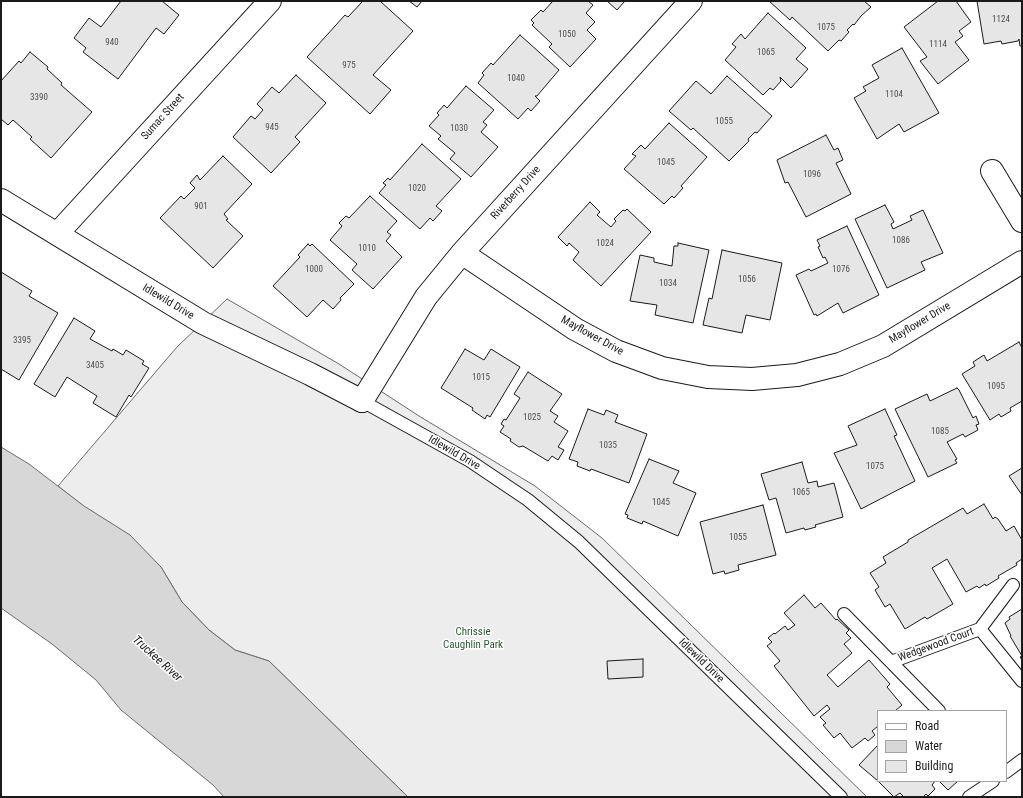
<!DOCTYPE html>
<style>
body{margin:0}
#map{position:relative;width:1023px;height:798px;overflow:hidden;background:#fff;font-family:"Roboto Condensed",sans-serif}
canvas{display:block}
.frame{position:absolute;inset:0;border:2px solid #1a1a1a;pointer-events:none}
.legend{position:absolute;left:877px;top:710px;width:130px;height:72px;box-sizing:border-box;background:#fff;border:1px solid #a3a3a3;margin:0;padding:5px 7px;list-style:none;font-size:12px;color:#1a1a1a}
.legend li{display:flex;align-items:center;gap:8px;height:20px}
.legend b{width:20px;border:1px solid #a3a3a3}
</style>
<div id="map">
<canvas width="1023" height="798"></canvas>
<div class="frame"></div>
<ul class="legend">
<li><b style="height:5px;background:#fff"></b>Road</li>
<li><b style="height:11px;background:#d7d7d7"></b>Water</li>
<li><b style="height:11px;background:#e6e6e6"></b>Building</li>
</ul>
</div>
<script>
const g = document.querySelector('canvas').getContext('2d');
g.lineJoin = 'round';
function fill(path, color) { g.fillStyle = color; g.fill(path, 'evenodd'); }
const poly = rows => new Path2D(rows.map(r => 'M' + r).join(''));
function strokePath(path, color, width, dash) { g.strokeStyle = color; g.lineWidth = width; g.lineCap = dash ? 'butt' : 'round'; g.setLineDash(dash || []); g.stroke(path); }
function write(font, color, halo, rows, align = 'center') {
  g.font = font + ' "Roboto Condensed",sans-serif'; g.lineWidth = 3; g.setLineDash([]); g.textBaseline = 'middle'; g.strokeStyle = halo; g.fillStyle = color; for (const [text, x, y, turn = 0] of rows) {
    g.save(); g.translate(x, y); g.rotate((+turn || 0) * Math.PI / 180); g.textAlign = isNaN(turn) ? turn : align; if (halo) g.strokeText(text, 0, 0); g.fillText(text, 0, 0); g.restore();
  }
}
const built = poly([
 [227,299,339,364,419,416,535,486,602,538,867,797,408,797,269,661,235,650,209,630,182,602,161,567,58,486,177,347,227,299]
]);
fill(built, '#ededed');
strokePath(built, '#6a6a6a', 1);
const water = poly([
 [1,447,29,464,84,506,130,535,161,567,182,602,209,630,235,650,269,661,408,797,224,797,213,785,121,710,96,680,52,644,1,608,1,447]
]);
fill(water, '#d7d7d7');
strokePath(water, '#6a6a6a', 1);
const building = poly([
 [121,1,162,1,179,15,164,34,156,28,118,79,83,52,86,48,74,38,89,18,101,27,121,1],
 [363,1,380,1,413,31,373,75,391,90,370,114,307,57,345,15,348,17,363,1],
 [409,1,422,1,417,7,409,1],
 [553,1,588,1,593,5,586,13,595,22,587,30,596,39,570,67,549,47,552,44,532,25,534,23,531,20,541,10,543,12,553,1],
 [607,1,625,1,617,10,607,1],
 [769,1,864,1,871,7,861,16,854,25,853,24,847,30,849,32,841,41,839,40,828,51,792,17,790,20,769,1],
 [938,1,956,1,971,22,959,31,963,36,955,42,969,60,938,84,920,61,927,57,904,27,938,1],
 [977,1,1022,1,1022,46,1020,46,1019,39,1018,41,1002,44,1001,41,984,44,977,1],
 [768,13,806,48,796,59,808,69,791,88,780,77,781,81,773,90,770,88,763,95,725,60,736,47,732,44,741,34,745,39,768,13],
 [520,35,559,70,537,96,535,96,540,101,531,111,528,108,518,119,478,83,484,75,482,73,491,63,493,65,520,35],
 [902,48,939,113,904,132,899,124,877,139,854,98,866,91,863,87,879,78,872,65,902,48],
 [30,52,48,67,47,69,62,83,61,85,92,112,51,158,30,139,32,137,13,120,8,125,1,119,1,81,19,61,21,63,30,52],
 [296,75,326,103,295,137,300,142,271,173,233,137,251,116,255,119,263,110,257,104,272,87,279,93,296,75],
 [727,76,772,116,757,133,755,132,748,139,749,141,729,161,693,128,691,130,669,111,696,81,711,94,727,76],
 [466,86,494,110,483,122,487,125,481,132,498,147,471,177,450,159,455,153,438,139,441,136,429,126,439,115,437,113,444,105,447,108,466,86],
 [669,123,707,157,681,186,683,188,674,198,672,196,664,204,624,169,636,156,632,154,641,145,645,149,669,123],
 [826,135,834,150,838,148,843,160,836,163,851,194,806,217,788,182,785,183,777,160,826,135],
 [422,144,461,179,436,206,442,211,433,221,430,218,420,229,379,193,386,185,383,183,388,178,390,180,422,144],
 [223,156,252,184,224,214,228,219,226,220,243,236,213,268,160,218,181,196,184,199,195,188,190,183,197,175,200,180,223,156],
 [370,196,397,221,387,232,391,235,386,241,402,257,373,289,352,270,357,264,330,240,342,226,339,223,346,216,349,218,370,196],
 [590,202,600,212,597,215,611,227,616,221,614,219,623,210,625,211,627,209,651,232,601,286,573,260,579,252,569,243,567,246,558,237,590,202],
 [885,205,894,222,891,224,893,229,912,220,910,216,923,210,943,253,921,262,925,270,887,288,855,219,885,205],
 [847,226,879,295,843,313,838,303,817,316,816,314,814,315,796,275,809,269,811,271,828,263,825,257,823,258,818,247,820,246,817,240,847,226],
 [678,243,709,250,693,323,655,315,657,305,630,301,640,255,654,258,654,262,672,266,674,246,678,246,678,243],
 [308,244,310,246,312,244,354,284,340,298,341,300,333,309,323,300,307,317,273,286,300,257,298,255,308,244],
 [722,250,782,263,770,320,746,315,742,333,703,325,709,298,712,299,722,250],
 [1,272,32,291,29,296,58,313,19,380,1,369,1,272],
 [74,318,95,331,90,339,112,351,113,349,123,355,126,350,144,361,142,364,149,368,131,397,129,395,116,417,93,403,97,396,67,377,55,397,34,384,74,318],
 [1019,342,1022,348,1022,401,1010,408,1011,411,1001,417,999,414,990,420,962,374,975,366,973,362,984,355,987,361,1019,342],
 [465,349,484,360,491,349,520,367,490,417,487,415,485,419,472,410,473,408,441,388,465,349],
 [528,372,562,394,550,411,558,416,554,422,568,431,558,447,564,450,558,460,552,456,548,461,523,446,519,447,510,441,511,439,500,432,504,426,501,424,504,419,506,420,520,398,514,394,528,372],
 [957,388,959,390,973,418,976,416,979,424,976,425,978,430,965,437,963,434,947,442,957,459,955,460,957,463,928,477,895,409,927,394,930,401,957,388],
 [588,409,604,415,606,410,618,415,615,422,647,434,629,483,591,469,590,471,577,466,578,462,569,459,588,409],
 [885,409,897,435,894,436,915,481,861,509,834,453,857,445,848,426,885,409],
 [649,459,679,471,673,483,696,493,678,536,643,521,642,524,627,518,628,515,625,514,649,459],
 [802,462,808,483,817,481,818,487,834,483,843,517,815,525,816,527,805,530,804,528,786,533,776,498,769,500,761,474,802,462],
 [1022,468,1022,495,1009,476,1022,468],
 [984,504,993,519,995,517,998,519,1006,531,1014,526,1022,540,1022,559,1016,563,1017,565,998,576,999,578,986,586,985,584,979,588,977,586,966,592,947,559,932,568,953,604,927,619,925,617,905,629,890,604,885,607,875,590,879,587,870,573,886,563,883,557,908,542,908,540,963,508,967,514,984,504],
 [763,505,776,555,738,565,739,570,725,574,724,571,713,574,700,522,763,505],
 [804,595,815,608,821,603,836,620,837,619,849,630,846,633,851,638,844,644,852,653,827,675,838,687,869,660,890,684,887,687,902,705,895,711,878,711,878,726,872,731,875,735,868,741,865,738,852,748,840,733,834,738,823,725,826,723,820,717,830,709,827,705,814,716,774,666,780,661,767,646,772,642,768,638,774,633,775,634,785,626,788,630,795,625,784,613,804,595],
 [1022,609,1022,660,1020,657,1022,656,1010,636,1011,636,1005,623,1010,619,1009,617,1022,609],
 [643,659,643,677,608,679,607,661,643,659],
 [878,745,878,781,859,765,878,745],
 [878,781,935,781,932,785,935,789,928,796,926,794,923,797,904,797,900,793,894,797,878,781],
 [939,781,958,781,948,790,939,781]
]);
fill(building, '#e6e6e6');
strokePath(building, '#1a1a1a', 1);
const service = poly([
 [362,401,470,461,528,500,579,542,841,797],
 [844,614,939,711],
 [980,629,1022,681],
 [891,662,980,629,1013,585],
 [1006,772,1022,760],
 [969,797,993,781]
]);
const minor = poly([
 [992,171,1022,221],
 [57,234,270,1],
 [462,253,575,329,616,351,662,368,708,377,752,379,797,375,840,364,883,346,1022,262],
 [362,401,426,297,462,253,691,1]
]);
const tertiary = poly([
 [1,200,203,323,310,374,362,401]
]);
strokePath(service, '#1a1a1a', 14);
strokePath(minor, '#1a1a1a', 24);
strokePath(tertiary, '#1a1a1a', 24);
strokePath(service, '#fff', 12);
strokePath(minor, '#fff', 22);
strokePath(tertiary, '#fff', 22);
write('9px', '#4d4d4d', null, [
 ["1124",1001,20],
 ["1075",826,28],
 ["1050",567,35],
 ["940",112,43],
 ["1114",938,45],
 ["1065",766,53],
 ["975",349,66],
 ["1040",516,79],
 ["1104",894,95],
 ["3390",39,98],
 ["1055",724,122],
 ["945",272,128],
 ["1030",459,129],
 ["1045",666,163],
 ["1096",812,175],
 ["1020",417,189],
 ["901",201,207],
 ["1086",901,241],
 ["1024",605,244],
 ["1010",367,249],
 ["1000",314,270],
 ["1076",841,270],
 ["1056",747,280],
 ["1034",668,284],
 ["3395",22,341],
 ["3405",95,366],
 ["1015",481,378],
 ["1095",996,387],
 ["1025",532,418],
 ["1085",940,432],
 ["1035",608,446],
 ["1075",875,467],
 ["1065",801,493],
 ["1045",661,503],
 ["1055",738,538]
]);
write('11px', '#1a1a1a', '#fff', [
 ["Sumac Street",163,117,-48],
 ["Riverberry Drive",516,193,-48],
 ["Idlewild Drive",168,302,31],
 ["Mayflower Drive",920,323,-31],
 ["Mayflower Drive",592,336,29],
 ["Idlewild Drive",454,453,30],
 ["Wedgewood Court",936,645,-20],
 ["Idlewild Drive",701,661,44]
]);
write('11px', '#2b5a34', '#fff', [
 ["Chrissie",473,632],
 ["Caughlin Park",473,645]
]);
write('italic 12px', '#1a1a1a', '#fff', [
 ["Truckee River",157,659,42]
]);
</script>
